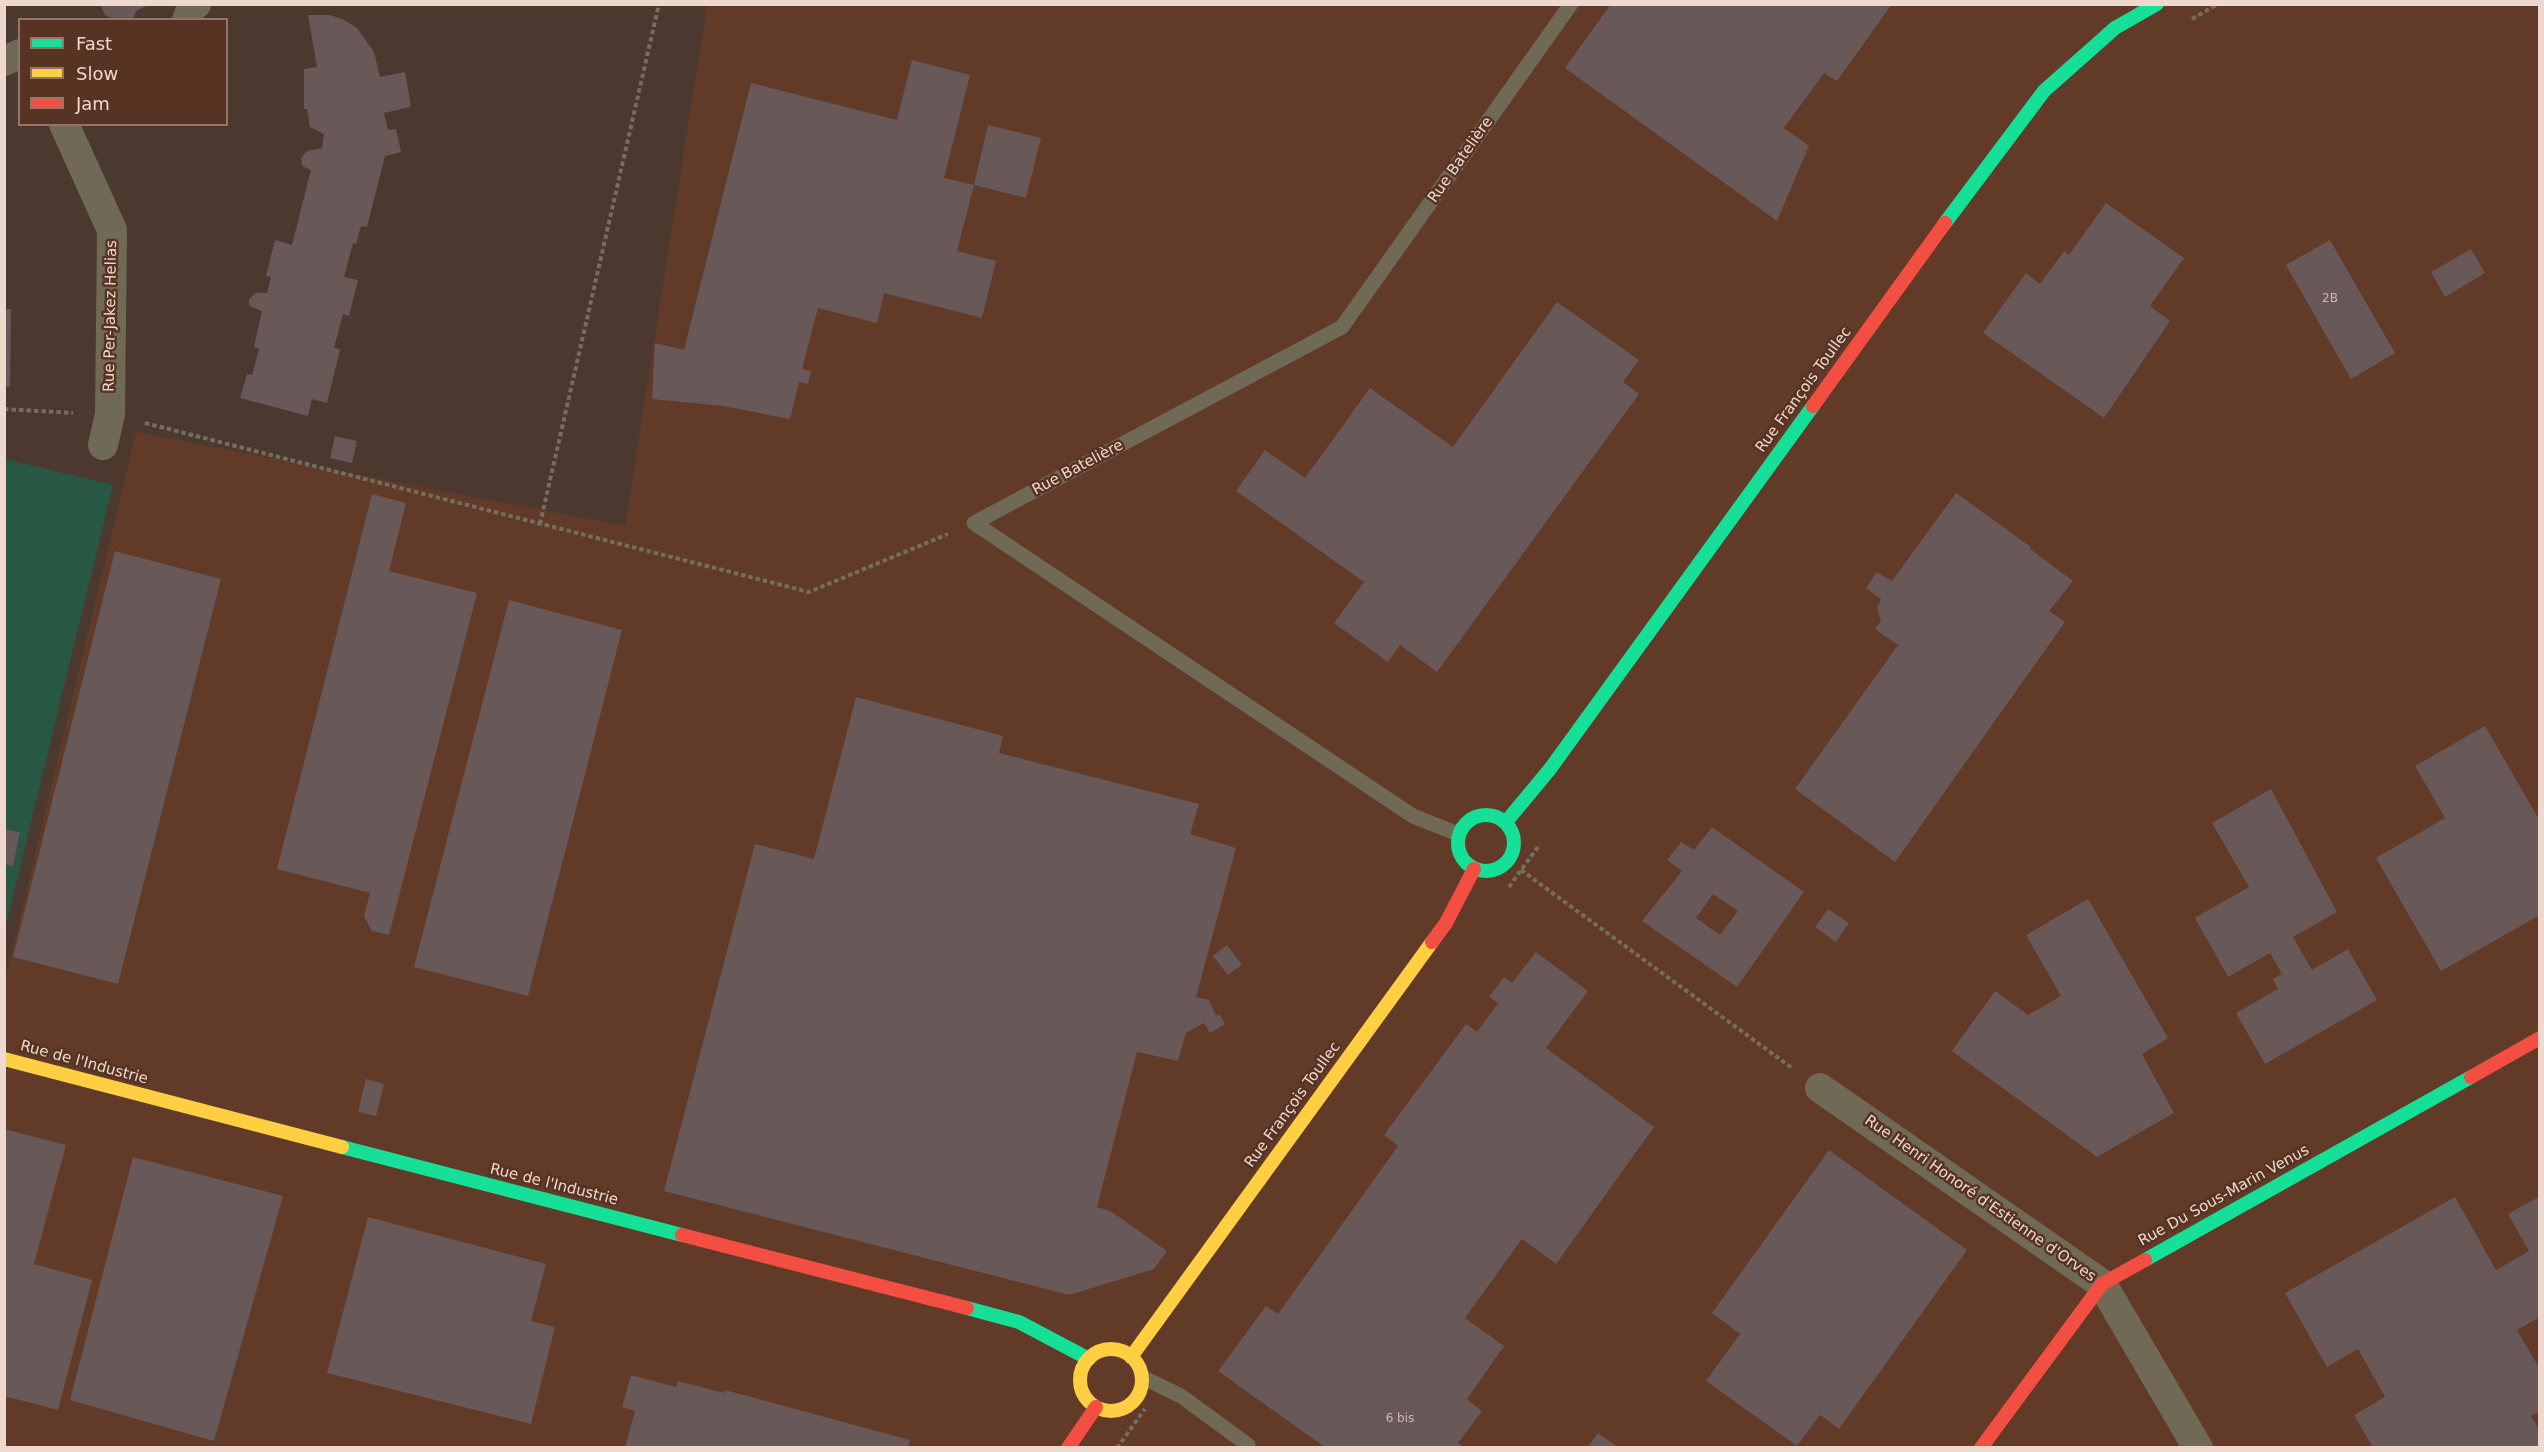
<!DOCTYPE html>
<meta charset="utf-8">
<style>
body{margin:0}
#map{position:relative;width:2544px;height:1452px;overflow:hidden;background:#4b382f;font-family:"DejaVu Sans",sans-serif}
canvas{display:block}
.frame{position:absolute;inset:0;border:6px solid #efd8ce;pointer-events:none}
.legend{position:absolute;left:18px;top:18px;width:210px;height:108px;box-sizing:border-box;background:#573323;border:2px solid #947567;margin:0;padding:8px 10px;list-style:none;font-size:18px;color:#efd8ce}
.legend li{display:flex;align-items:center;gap:12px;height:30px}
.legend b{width:30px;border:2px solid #947567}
</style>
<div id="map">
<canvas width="2544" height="1452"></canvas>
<div class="frame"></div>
<ul class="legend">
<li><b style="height:8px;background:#16e098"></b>Fast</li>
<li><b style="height:8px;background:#ffcf43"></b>Slow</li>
<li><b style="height:8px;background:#f24e42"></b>Jam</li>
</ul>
</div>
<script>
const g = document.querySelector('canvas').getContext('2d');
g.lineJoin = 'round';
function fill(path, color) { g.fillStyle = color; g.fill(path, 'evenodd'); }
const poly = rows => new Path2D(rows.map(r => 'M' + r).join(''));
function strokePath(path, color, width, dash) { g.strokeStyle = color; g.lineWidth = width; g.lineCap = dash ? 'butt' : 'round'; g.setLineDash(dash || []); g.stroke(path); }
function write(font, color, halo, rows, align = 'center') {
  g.font = font + ' "DejaVu Sans",sans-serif'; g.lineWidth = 5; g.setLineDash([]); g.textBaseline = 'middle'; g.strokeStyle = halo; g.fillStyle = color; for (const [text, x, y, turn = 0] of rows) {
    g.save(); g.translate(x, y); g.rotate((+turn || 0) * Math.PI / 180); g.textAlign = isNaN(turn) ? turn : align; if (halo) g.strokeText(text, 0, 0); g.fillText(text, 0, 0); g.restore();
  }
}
fill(poly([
 [707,5,2539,5,2539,1447,5,1448,5,980,136,432,625,526]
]), '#613a28');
fill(poly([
 [5,459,113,485,5,929]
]), '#285743');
fill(poly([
 [100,4,150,4,136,11,133,20,117,20,105,15],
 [1611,4,1892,4,1837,81,1824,73,1784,128,1809,146,1777,221,1565,68],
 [308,15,330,15,344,20,357,28,374,52,380,77,405,72,411,107,384,113,388,130,396,129,401,152,385,156,367,227,361,226,356,244,353,243,344,277,358,280,349,316,343,314,334,348,340,349,327,403,312,399,308,416,240,398,247,374,252,375,259,349,254,347,262,311,249,306,249,299,256,293,267,293,271,277,266,276,275,240,292,245,311,170,302,166,301,158,307,151,322,148,324,134,310,127,307,109,304,109,304,69,317,67],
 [912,60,970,75,944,178,974,185,957,251,996,261,982,318,884,293,877,323,818,308,802,369,811,371,808,384,799,382,790,419,723,406,652,399,655,343,684,350,751,83,897,120],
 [988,125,1041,138,1026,198,974,185],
 [2106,203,2184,258,2150,306,2170,321,2104,418,1983,333,2026,273,2040,284,2064,251,2069,255],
 [2330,240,2395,353,2351,379,2286,265],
 [2471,249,2485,273,2445,297,2431,272],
 [1557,302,1639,360,1623,382,1639,394,1437,672,1400,645,1388,662,1334,623,1364,582,1236,491,1265,450,1305,478,1370,388,1453,447],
 [4,309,11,309,10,387,4,387],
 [335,436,357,441,352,463,330,458],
 [1956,493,2031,547,2030,549,2073,581,2049,611,2065,622,1895,862,1795,789,1898,645,1875,629,1881,621,1877,607,1881,599,1866,588,1877,572,1892,581],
 [372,494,406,503,389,571,477,593,389,935,372,931,364,916,370,893,277,869],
 [115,551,221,579,118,984,13,957],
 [509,600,622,630,528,996,414,967],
 [856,697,1003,736,999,753,1199,804,1190,834,1236,848,1196,997,1209,1000,1216,1016,1219,1014,1225,1024,1210,1033,1204,1023,1186,1033,1178,1061,1137,1052,1097,1207,1112,1212,1167,1251,1154,1269,1069,1295,664,1191,755,844,814,859],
 [2485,726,2540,821,2540,915,2441,971,2376,858,2445,818,2415,766],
 [2271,789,2337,912,2293,937,2312,970,2348,949,2377,1000,2265,1064,2236,1013,2278,989,2273,979,2282,974,2270,953,2228,977,2195,918,2249,887,2212,823],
 [1712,827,1804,892,1737,987,1642,921,1682,871,1667,860,1681,842,1694,850],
 [1713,894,1738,911,1720,935,1696,918],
 [4,829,20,832,13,866,4,864],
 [2088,899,2168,1038,2142,1054,2174,1113,2097,1157,1952,1051,1995,991,2028,1015,2061,996,2026,935],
 [1828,909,1849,923,1836,942,1815,927],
 [1227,945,1242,965,1228,975,1213,956],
 [1536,952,1588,991,1546,1048,1654,1127,1556,1264,1522,1239,1465,1318,1504,1346,1467,1399,1482,1411,1458,1443,1465,1448,1326,1448,1218,1371,1266,1306,1278,1314,1398,1146,1384,1135,1466,1024,1477,1032,1498,1003,1489,997,1504,977,1512,983],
 [366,1079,384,1084,376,1116,358,1112],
 [4,1129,66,1145,34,1264,92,1280,58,1410,4,1396],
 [1829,1150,1967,1250,1839,1429,1820,1415,1797,1446,1706,1381,1740,1334,1712,1313],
 [133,1157,283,1196,214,1441,70,1400],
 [2540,1196,2540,1317,2517,1330,2540,1369,2540,1411,2531,1416,2540,1431,2540,1448,2373,1448,2354,1415,2385,1397,2358,1349,2327,1367,2285,1293,2455,1197,2496,1270,2529,1251,2508,1214],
 [368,1217,546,1264,531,1321,555,1327,531,1424,327,1373],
 [631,1375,676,1387,678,1381,724,1393,725,1390,910,1440,908,1448,625,1448,635,1411,622,1407],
 [1598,1433,1619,1448,1587,1448]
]), '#685858');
strokePath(poly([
 [2192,19,2218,4],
 [4,409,73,413],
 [145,423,809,592,948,534],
 [540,524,659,4],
 [1521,870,1792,1068],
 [1509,887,1540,844],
 [1117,1448,1145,1409]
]), '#756e60', 4, [4.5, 3]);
strokePath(poly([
 [1458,834,1413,816,974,523,1342,327,1571,4],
 [1142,1377,1181,1396,1248,1445]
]), '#6f6956', 15);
strokePath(poly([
 [187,20,192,6,196,4],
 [4,61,20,54],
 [64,124,112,230,110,414,103,445],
 [1820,1088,2102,1284,2198,1448]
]), '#6f6956', 30);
strokePath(poly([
 [1945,223,2044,91,2115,28,2157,4],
 '1458 843a28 28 0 1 1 56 0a28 28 0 1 1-56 0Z',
 [1506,822,1550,769,1813,406],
 [342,1147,682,1235],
 [2145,1260,2471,1077],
 [967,1308,1019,1322,1089,1359]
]), '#16e098', 14);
strokePath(poly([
 [4,1059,342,1147],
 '1080 1380a31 31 0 1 1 62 0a31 31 0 1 1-62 0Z',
 [1131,1357,1432,942]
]), '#ffcf43', 14);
strokePath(poly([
 [1813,406,1945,223],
 [1432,942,1446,923,1474,869],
 [2471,1077,2540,1038],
 [682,1235,967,1308],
 [1068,1448,1096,1407],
 [1981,1448,2102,1284,2145,1260]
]), '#f24e42', 14);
write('12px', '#cdb8b0', null, [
 ["2B",2330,299],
 ["6 bis",1400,1419]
]);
write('15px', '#efd8ce', '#573323', [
 ["Rue Batelière",1461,160,-55],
 ["Rue Per-Jakez Helias",111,316,-89],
 ["Rue François Toullec",1804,390,-54],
 ["Rue Batelière",1078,468,-28],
 ["Rue de l'Industrie",84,1063,15],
 ["Rue François Toullec",1293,1105,-54],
 ["Rue de l'Industrie",554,1185,14],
 ["Rue Du Sous-Marin Venus",2224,1196,-29],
 ["Rue Henri Honoré d'Estienne d'Orves",1980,1199,35]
]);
</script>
